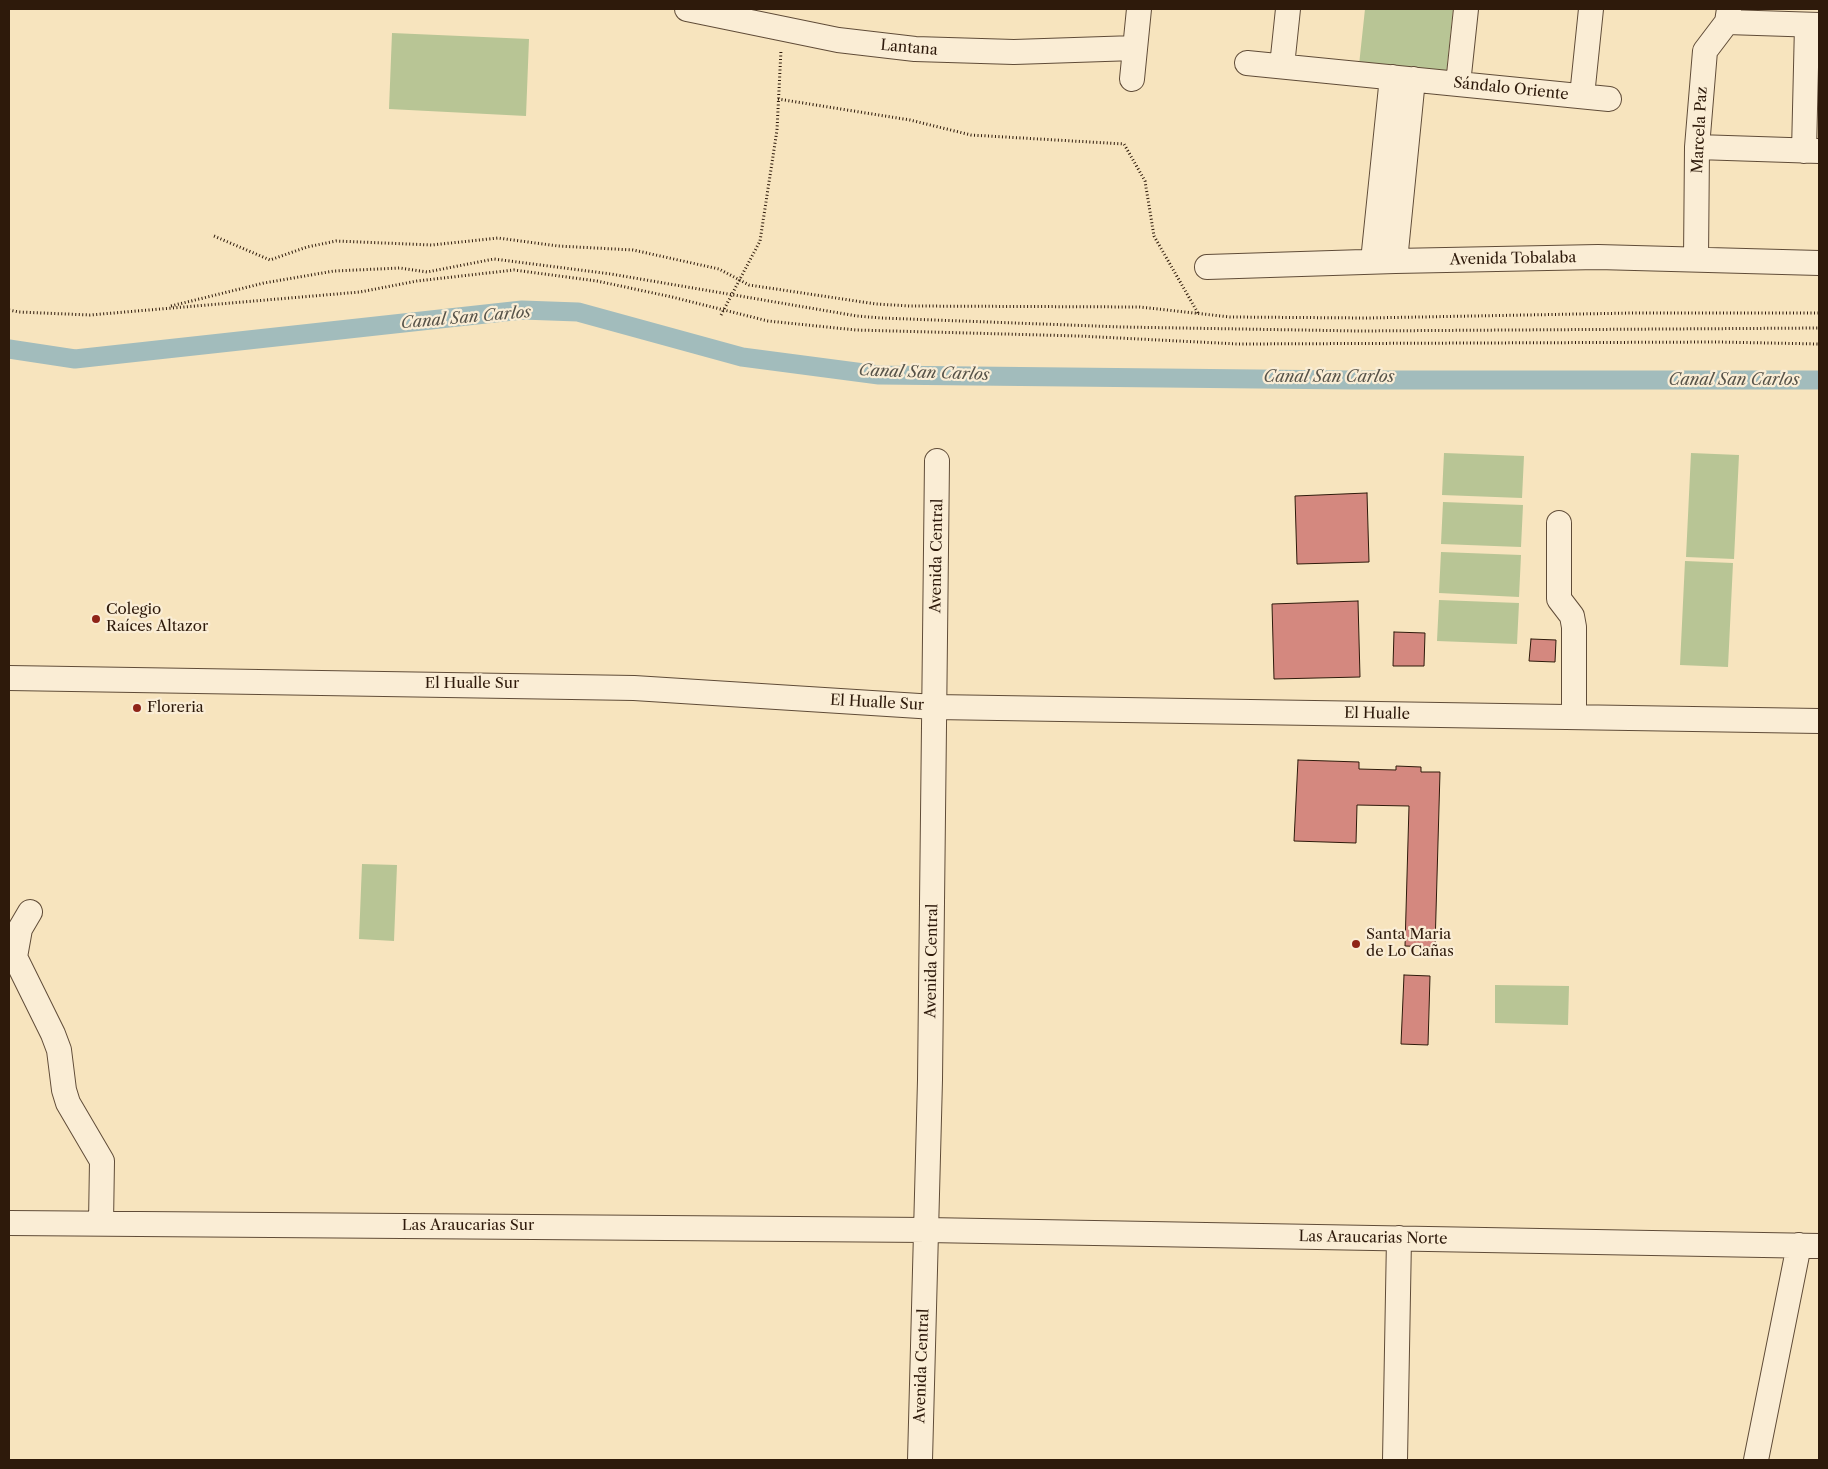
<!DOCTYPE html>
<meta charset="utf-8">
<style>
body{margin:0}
#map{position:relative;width:1828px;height:1469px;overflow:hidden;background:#f7e4be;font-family:"Libre Caslon Text",serif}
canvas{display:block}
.frame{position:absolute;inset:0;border:10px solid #2e1a0b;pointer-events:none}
</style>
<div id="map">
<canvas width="1828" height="1469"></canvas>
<div class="frame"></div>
</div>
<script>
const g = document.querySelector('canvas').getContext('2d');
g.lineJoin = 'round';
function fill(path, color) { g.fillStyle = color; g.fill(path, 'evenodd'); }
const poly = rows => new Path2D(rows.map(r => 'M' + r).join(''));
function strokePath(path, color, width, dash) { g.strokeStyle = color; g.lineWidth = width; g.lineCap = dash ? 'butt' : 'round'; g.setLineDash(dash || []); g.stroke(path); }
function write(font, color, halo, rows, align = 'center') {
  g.font = font + ' "Libre Caslon Text",serif'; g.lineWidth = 4.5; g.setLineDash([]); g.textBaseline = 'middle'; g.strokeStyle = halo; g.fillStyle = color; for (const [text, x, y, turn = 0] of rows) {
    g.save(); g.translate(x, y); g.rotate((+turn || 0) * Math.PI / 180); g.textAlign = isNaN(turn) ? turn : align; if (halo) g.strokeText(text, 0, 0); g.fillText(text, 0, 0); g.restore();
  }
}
fill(poly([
 [1365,9,1453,9,1446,75,1359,65],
 [392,33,529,39,526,116,389,109],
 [1444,453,1524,456,1522,498,1442,495],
 [1691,453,1739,455,1734,559,1686,557],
 [1443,502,1523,505,1521,547,1441,544],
 [1441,552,1521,555,1519,597,1439,593],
 [1685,561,1733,563,1728,667,1680,665],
 [1439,600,1519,603,1517,644,1437,641],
 [362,864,397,865,394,941,359,939],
 [1495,985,1569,986,1568,1025,1495,1023]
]), '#b8c595');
strokePath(poly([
 [9,349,75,359,522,310,578,312,742,357,879,375,1352,380,1819,380]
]), '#a2bcbc', 19);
const building = poly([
 [1367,493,1369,562,1297,564,1295,496,1367,493],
 [1358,601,1360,677,1274,679,1272,604,1358,601],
 [1394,632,1425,633,1424,666,1393,666,1394,632],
 [1531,639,1556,640,1555,662,1529,661,1531,639],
 [1298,760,1359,762,1359,769,1396,770,1396,766,1421,767,1421,772,1440,772,1435,947,1405,946,1409,806,1357,805,1356,843,1294,841,1298,760],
 [1404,975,1430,976,1428,1045,1401,1044,1404,975]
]);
fill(building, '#d4887f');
strokePath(building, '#2e1a0b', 1);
const minor = poly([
 [687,9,838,40,915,49,1014,52,1135,48],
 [1727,22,1819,25],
 [1247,63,1609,99],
 [1282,66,1288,9],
 [1132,79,1139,9],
 [1458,84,1466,9],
 [1582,96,1591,9],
 [1697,147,1819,151],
 [1804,151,1807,25],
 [1696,259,1697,147,1705,51,1727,22,1729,9],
 [1373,261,1392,77],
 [1395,261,1413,79],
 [1207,267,1395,261,1598,257,1819,263],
 [1559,523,1559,599,1572,616,1574,627,1574,717],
 [9,678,634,688,935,707,1819,721],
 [30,912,20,929,15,957,53,1034,59,1050,64,1090,68,1103,102,1161,101,1223],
 [9,1223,927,1230,1819,1246],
 [920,1460,930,1080,937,461],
 [1395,1460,1399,1238],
 [1756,1460,1799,1245]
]);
strokePath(minor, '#604c38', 26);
strokePath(poly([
 [778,99,910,120,971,135,1124,144,1145,181,1154,236,1199,315],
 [214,236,270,260,307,247,336,241,432,245,498,238,558,246,633,250,719,269,749,285,876,304,910,306,1140,307,1230,317,1367,318,1632,313,1819,313],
 [171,306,264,283,334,271,400,268,427,272,494,259,611,274,857,316,881,318,1122,327,1359,331,1819,328],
 [9,310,19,312,90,315,360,292,417,281,514,270,597,281,672,297,768,321,856,330,1079,336,1238,344,1718,342,1819,344],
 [721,315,760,241,777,130,781,50]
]), '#2e1a0b', 3, [1, 2.5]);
strokePath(minor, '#faedd5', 24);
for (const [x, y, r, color] of [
 [96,619,5,"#8f2418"],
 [137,708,5,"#8f2418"],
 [1356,944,5,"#8f2418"]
]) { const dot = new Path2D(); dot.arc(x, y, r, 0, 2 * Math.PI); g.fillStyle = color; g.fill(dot); strokePath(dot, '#faedd5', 2); }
write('15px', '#2e1a0b', '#faedd5', [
 ["Lantana",909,48,5],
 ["Sándalo Oriente",1511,89,6],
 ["Marcela Paz",1700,130,-87],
 ["Avenida Tobalaba",1513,259,-1],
 ["Avenida Central",937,556,-89],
 ["El Hualle Sur",472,684],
 ["El Hualle Sur",877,703,3],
 ["El Hualle",1377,714,1],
 ["Avenida Central",932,961,-89],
 ["Las Araucarias Sur",468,1226],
 ["Las Araucarias Norte",1373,1238,1],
 ["Avenida Central",922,1366,-88]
]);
write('15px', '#2e1a0b', '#faedd5', [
 ["Colegio",106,610],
 ["Raíces Altazor",106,627],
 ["Floreria",147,708],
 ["Santa Maria",1366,935],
 ["de Lo Cañas",1366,952]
], 'left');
write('italic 16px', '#575349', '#faedd5', [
 ["Canal San Carlos",466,318,-5],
 ["Canal San Carlos",924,373,2],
 ["Canal San Carlos",1329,377],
 ["Canal San Carlos",1734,380]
]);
</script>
